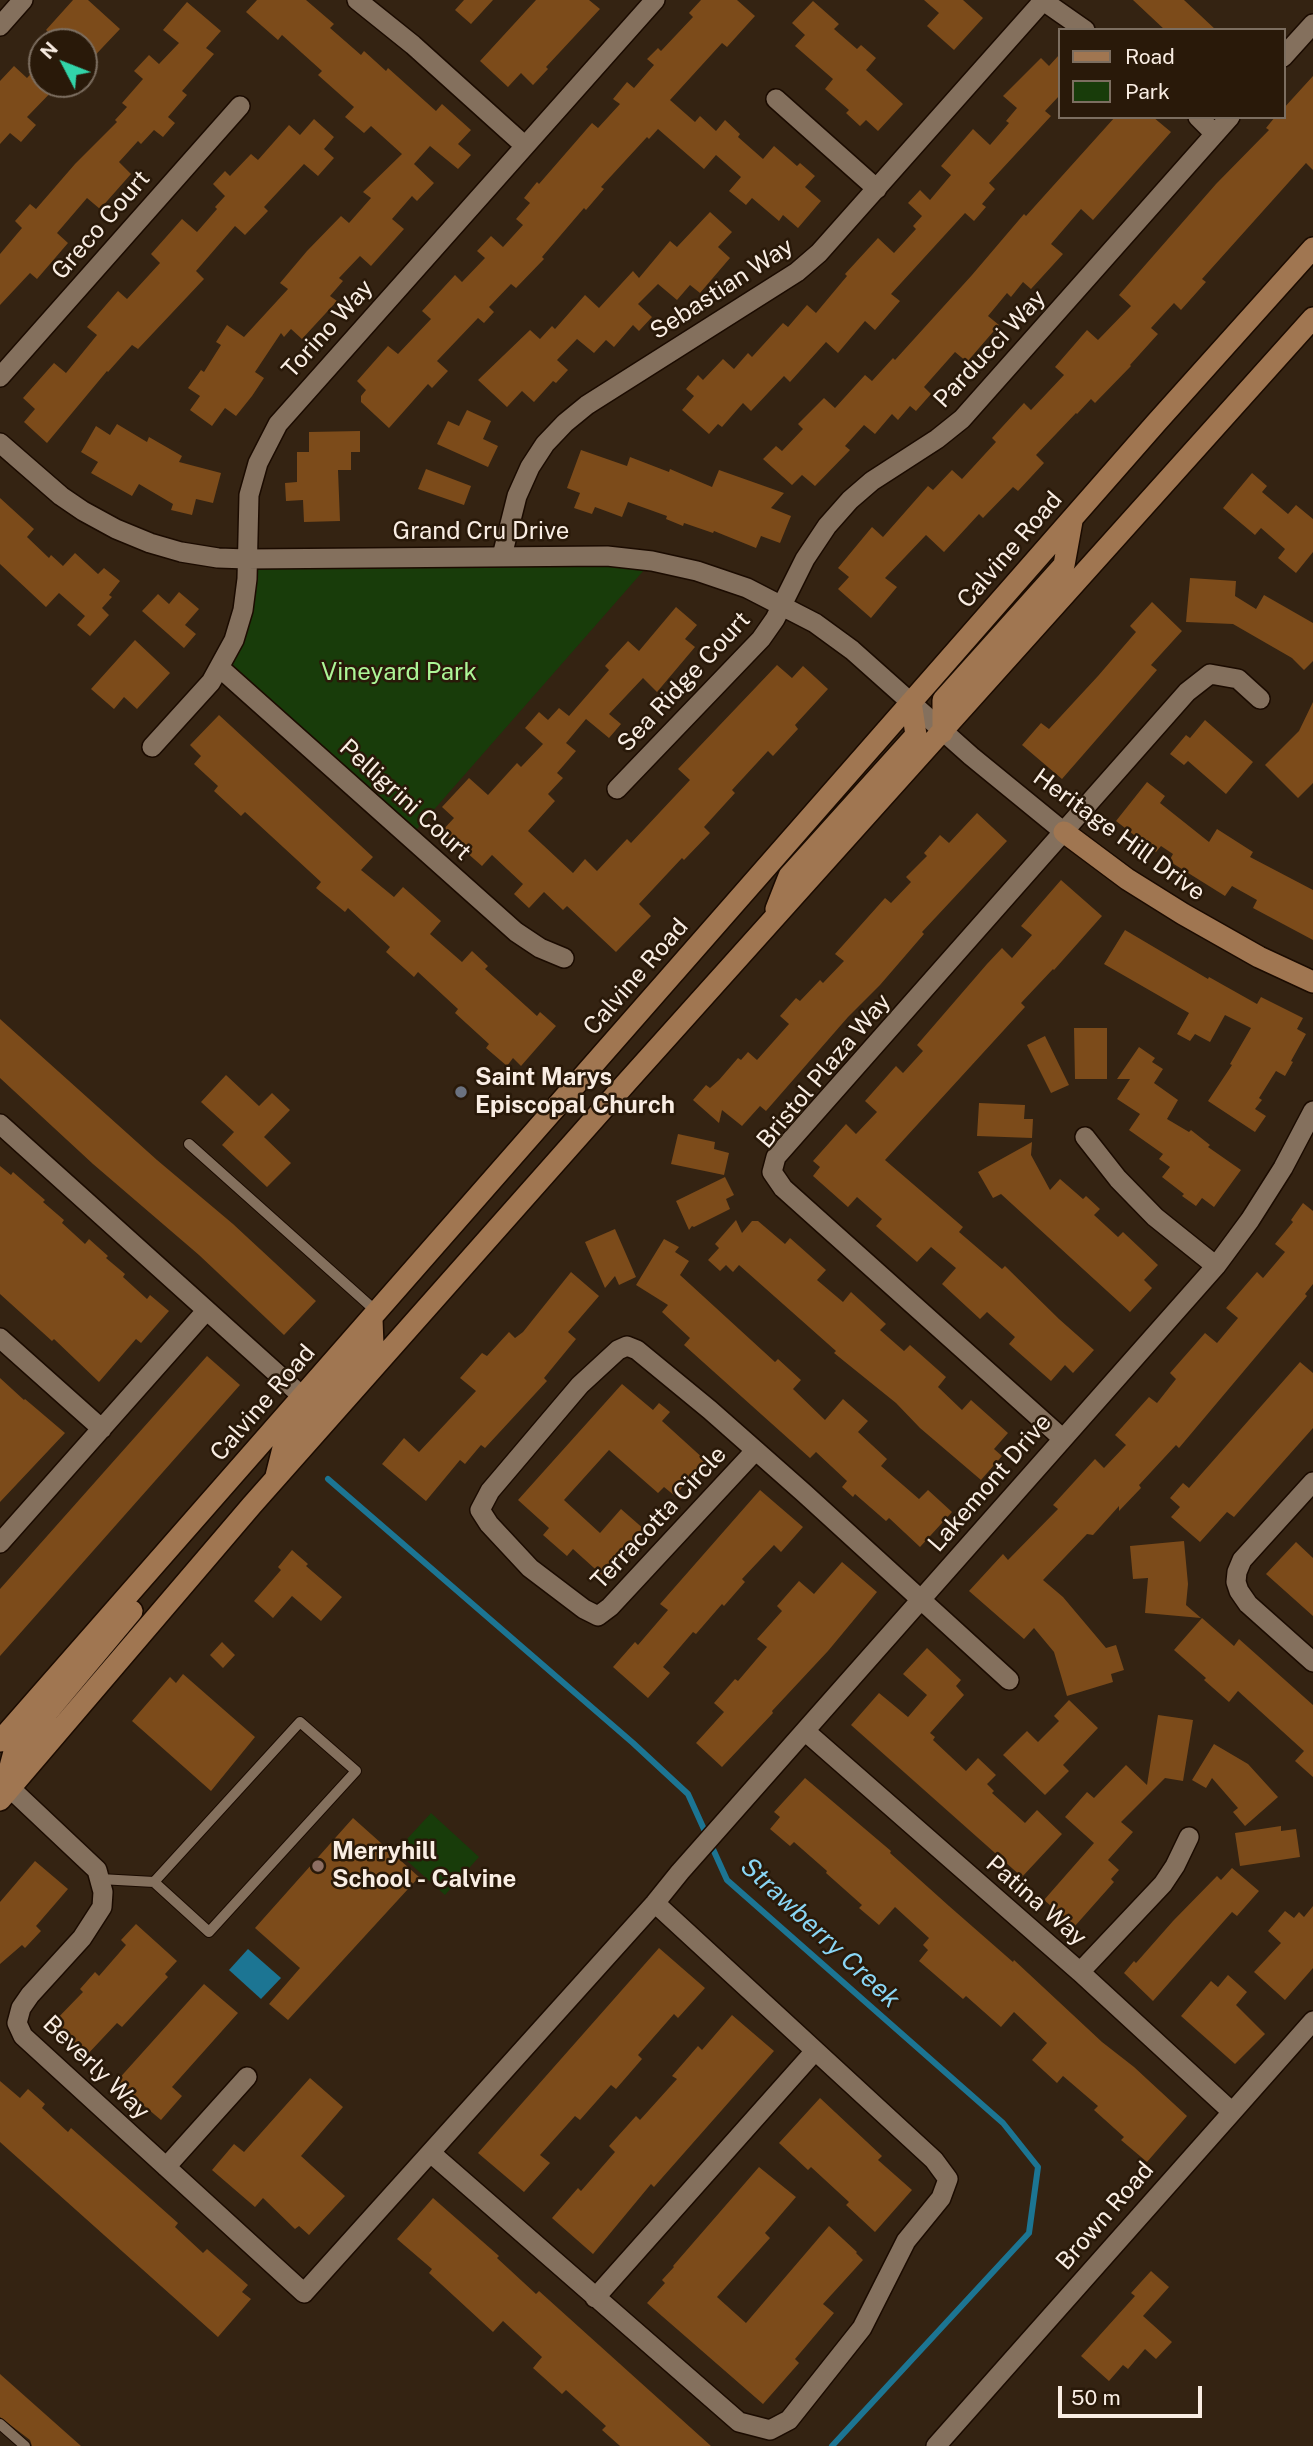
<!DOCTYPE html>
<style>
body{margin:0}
#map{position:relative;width:1313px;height:2446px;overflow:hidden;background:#342312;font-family:"Public Sans",sans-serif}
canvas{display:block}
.legend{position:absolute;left:1058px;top:28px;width:228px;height:91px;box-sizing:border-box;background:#291909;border:2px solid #7c6e60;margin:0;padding:9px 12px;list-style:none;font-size:21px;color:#f9ede3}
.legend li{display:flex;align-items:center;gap:14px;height:35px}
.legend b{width:35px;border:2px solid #7c6e60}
.north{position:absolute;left:28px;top:28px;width:70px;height:70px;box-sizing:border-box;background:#291909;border:2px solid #7c6e60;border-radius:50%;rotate:312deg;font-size:19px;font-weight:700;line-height:28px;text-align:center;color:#f9ede3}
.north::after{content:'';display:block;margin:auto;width:24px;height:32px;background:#32d4a9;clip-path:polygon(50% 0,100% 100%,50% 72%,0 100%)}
.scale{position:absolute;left:1058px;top:2386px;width:144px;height:32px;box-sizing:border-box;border:4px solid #f9ede3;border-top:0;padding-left:9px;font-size:21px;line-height:24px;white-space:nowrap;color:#f9ede3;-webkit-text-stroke:5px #291909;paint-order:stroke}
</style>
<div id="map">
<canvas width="1313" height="2446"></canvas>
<ul class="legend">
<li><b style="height:9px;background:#a07651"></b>Road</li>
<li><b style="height:19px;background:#183c0a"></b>Park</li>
</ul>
<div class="north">N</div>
<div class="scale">50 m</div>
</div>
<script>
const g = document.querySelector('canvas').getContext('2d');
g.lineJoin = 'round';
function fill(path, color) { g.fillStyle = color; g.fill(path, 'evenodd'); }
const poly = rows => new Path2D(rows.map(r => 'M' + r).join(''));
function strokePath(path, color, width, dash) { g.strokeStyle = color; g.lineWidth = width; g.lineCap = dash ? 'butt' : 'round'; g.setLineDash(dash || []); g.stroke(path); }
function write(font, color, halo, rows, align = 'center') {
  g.font = font + ' "Public Sans",sans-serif'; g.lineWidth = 5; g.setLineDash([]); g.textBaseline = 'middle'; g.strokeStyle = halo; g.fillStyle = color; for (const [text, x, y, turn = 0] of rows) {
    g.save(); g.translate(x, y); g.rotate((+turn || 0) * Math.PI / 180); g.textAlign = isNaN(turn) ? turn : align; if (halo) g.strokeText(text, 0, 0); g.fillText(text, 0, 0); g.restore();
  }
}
fill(poly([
 [247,559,652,561,410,837,220,668],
 [431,1813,479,1857,445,1895,396,1851]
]), '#183c0a');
fill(poly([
 [248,1949,281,1978,261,1999,229,1970]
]), '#1c7593');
strokePath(poly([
 [328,1479,633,1743,688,1794,727,1880,1003,2123,1038,2167,1029,2233,832,2446]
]), '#1c7593', 6);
fill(poly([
 [73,0,88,0,120,29,84,67,84,42,60,42,46,30],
 [257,0,306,0,334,24,330,28,361,55,364,51,386,71,388,68,436,111,442,104,471,130,458,144,471,155,458,169,430,146,414,164,434,183,417,201,412,196,392,219,404,229,371,266,360,256,339,278,343,281,330,296,337,301,302,339,291,329,284,337,281,333,255,372,264,378,252,396,236,416,225,408,212,426,190,410,200,396,188,388,201,370,204,372,221,345,216,342,227,325,244,337,288,289,280,283,307,251,341,216,349,223,371,198,363,192,402,154,371,126,364,133,345,117,354,107,318,75,322,71,282,35,278,40,246,12],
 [464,0,493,0,471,24,455,10],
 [536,0,589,0,600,9,546,67,548,69,533,85,521,73,508,87,480,61],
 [701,0,737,0,755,16,727,47,722,43,670,100,695,122,700,116,716,131,725,120,740,134,738,137,763,159,774,146,797,166,800,163,815,176,805,187,821,201,798,228,783,215,779,221,752,198,746,205,729,191,741,177,716,155,704,169,658,129,649,139,647,137,601,187,604,189,586,210,584,208,542,257,544,259,516,288,511,284,489,307,494,312,484,323,478,318,437,361,448,371,432,388,428,384,389,428,361,402,361,396,366,390,357,381,388,346,398,354,431,319,422,311,455,275,462,282,485,258,477,251,491,236,503,247,523,225,516,219,530,203,524,198,537,182,539,184,592,123,598,128,620,104,613,99,627,82,634,88,654,65,647,59,658,48,661,51,693,17,689,13],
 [924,0,963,0,983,18,954,50,927,26,939,13],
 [1133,0,1184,0,1216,30,1165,30],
 [813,1,839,24,834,29,857,49,861,45,876,58,866,70,903,104,878,131,866,120,860,126,846,113,849,110,825,89,833,79,795,46,805,35,792,23],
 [187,2,221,31,206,48,214,54,182,91,187,95,168,117,175,123,163,137,154,130,141,144,138,141,119,162,131,174,100,209,87,198,57,233,68,243,37,279,30,273,0,305,0,254,22,228,15,221,30,204,36,209,75,164,117,122,115,120,127,107,122,103,143,79,134,71,149,55,159,64,179,43,163,30],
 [1059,55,1059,96,1045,111,1051,116,989,183,995,189,982,204,986,207,974,221,965,213,891,294,900,301,875,330,865,321,838,353,826,342,790,382,784,376,751,411,743,403,722,427,718,424,709,434,682,410,694,396,686,389,698,375,703,380,723,359,734,369,748,353,752,357,783,323,788,327,807,305,816,313,847,276,845,274,878,238,894,253,916,229,913,226,922,216,908,203,920,190,930,200,951,175,941,166,973,129,990,145,1009,123,1006,121,1017,108,1003,96,1041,58,1049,66],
 [42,62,42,84,59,84,27,117,36,125,21,142,10,133,0,144,0,81,14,66,27,78],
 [1313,76,1313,170,1306,163,1202,279,1206,282,1181,310,1174,303,1151,328,1158,334,1130,365,1131,366,1095,403,1091,399,1077,414,1076,413,1036,455,1044,463,1018,491,1013,487,983,518,979,514,944,552,926,535,885,578,897,587,871,618,838,589,849,577,838,568,872,527,883,537,928,486,933,490,952,470,962,479,996,442,992,438,1024,403,1031,410,1064,375,1055,367,1087,330,1098,340,1131,306,1119,295,1216,184,1269,130,1266,128,1275,117,1283,117,1283,109],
 [1115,117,1153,117,1171,132,1093,220,1081,209,1051,244,1063,254,1031,289,1023,282,1011,297,1007,293,988,316,999,325,967,362,955,352,924,387,931,394,916,411,910,406,898,420,892,414,875,434,864,425,845,446,850,450,815,486,802,475,792,485,763,459,776,446,782,451,803,429,798,424,824,398,835,408,865,375,872,381,893,358,895,360,972,275,1024,214,1026,216],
 [314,119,334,137,324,149,334,158,318,176,304,164,264,207,268,211,245,235,235,226,196,271,204,279,138,349,132,345,108,372,107,371,47,443,24,422,35,409,23,398,54,363,66,373,97,335,87,327,118,291,127,299,160,263,151,254,182,219,197,232,217,209,215,207,225,196,213,184,225,171,230,176,251,154,258,160,289,125,300,135],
 [710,212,732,232,718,247,730,258,700,293,690,285,677,300,658,284,638,304,652,317,639,331,633,325,614,347,606,340,594,353,577,339,557,360,568,370,556,383,553,381,534,402,522,391,507,407,478,380,530,330,540,339,552,326,555,329,585,295,599,308,633,271,639,278,670,241,677,247],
 [467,410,491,421,483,439,498,446,488,467,437,444,448,421,459,426],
 [117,424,147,442,149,437,182,456,179,462,221,473,213,503,196,499,192,515,171,510,173,504,139,484,132,496,91,473,98,462,81,452,96,426,110,435],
 [360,431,360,452,351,452,351,470,338,470,340,521,304,522,303,500,286,501,285,483,297,482,297,452,309,452,309,432],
 [581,450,627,466,630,457,669,472,670,469,712,487,719,470,784,493,771,508,791,516,780,543,761,536,756,548,714,531,713,533,684,523,683,526,666,519,667,516,628,502,622,517,595,507,592,514,574,508,580,493,567,488],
 [426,469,471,486,464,505,418,489],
 [1252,473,1267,486,1262,492,1288,514,1296,505,1313,519,1313,552,1296,573,1278,558,1285,549,1261,528,1255,535,1223,508],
 [0,498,34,529,27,537,49,558,51,555,63,566,75,553,98,574,104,568,120,581,109,595,112,597,102,608,109,615,90,636,77,625,85,616,59,593,46,607,0,564],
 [1190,578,1236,581,1235,596,1256,609,1264,595,1313,623,1313,661,1304,670,1292,658,1233,624,1186,622],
 [179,592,199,609,185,625,196,634,184,648,142,611,158,594,169,604],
 [1152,602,1182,631,1151,665,1157,670,1062,779,1022,745,1041,723,1049,729,1098,676,1136,632,1130,626],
 [676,607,697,625,685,639,695,647,657,692,643,678,609,714,621,724,609,738,586,719,566,743,576,751,557,773,563,778,548,794,555,801,528,831,573,873,585,859,597,871,627,839,631,843,690,780,678,769,777,665,792,678,803,666,828,689,795,725,798,729,773,756,768,751,732,790,735,793,704,827,710,833,684,860,682,858,639,904,651,916,616,952,567,906,563,910,544,892,529,908,514,894,523,884,492,855,482,866,442,831,454,818,442,807,469,778,488,795,517,763,521,767,543,744,525,728,539,712,548,720,559,708,569,716,609,670,605,666,628,641,639,651],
 [135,640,170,673,137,709,124,697,114,709,91,689],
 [1313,702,1313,783,1298,798,1265,765,1299,731],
 [219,715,373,857,361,870,394,897,403,887,441,921,430,934,462,962,472,951,488,966,485,969,537,1016,540,1012,556,1026,521,1066,513,1058,507,1066,486,1048,489,1044,455,1013,458,1009,418,972,414,977,386,952,390,947,348,908,345,912,316,888,321,882,245,812,241,816,214,791,218,786,194,764,201,756,190,745],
 [1205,720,1253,762,1226,794,1188,761,1184,765,1170,754,1186,735,1190,738],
 [1147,782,1165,796,1160,803,1209,842,1217,829,1253,852,1250,857,1313,890,1313,940,1253,908,1257,900,1232,886,1225,896,1169,861,1173,854,1161,846,1156,852,1116,821],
 [977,813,1007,841,922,932,924,934,880,985,848,1017,766,1111,760,1106,742,1126,722,1110,719,1123,693,1100,706,1085,710,1088,719,1080,738,1058,741,1060,748,1052,757,1060,789,1024,780,1016,796,998,800,1001,820,980,823,983,844,961,835,954,885,898,891,903,911,882,906,877,927,856,924,853,940,835,949,843],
 [1061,880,1102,916,1054,970,1053,969,1021,1003,1025,1007,885,1160,963,1227,959,1232,1002,1269,1005,1266,1059,1319,1094,1350,1073,1373,1065,1365,1051,1381,1009,1344,1015,1337,987,1312,980,1319,942,1284,956,1268,931,1247,917,1262,876,1226,882,1219,857,1197,848,1207,813,1176,820,1167,813,1161,846,1124,856,1134,877,1112,865,1101,896,1066,903,1073,923,1051,917,1045,987,964,1002,948,1012,958,1032,935,1021,926],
 [1125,930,1208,979,1209,977,1257,1004,1261,997,1303,1018,1297,1029,1306,1034,1291,1061,1293,1062,1285,1076,1276,1071,1259,1098,1262,1100,1255,1109,1266,1116,1255,1132,1208,1101,1232,1065,1230,1064,1251,1028,1225,1015,1210,1042,1195,1034,1190,1041,1177,1034,1189,1013,1104,964],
 [0,1019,157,1160,233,1224,316,1301,284,1335,199,1255,93,1164,0,1078],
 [1074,1028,1107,1028,1107,1079,1075,1079],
 [1045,1036,1069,1085,1051,1093,1027,1045],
 [1139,1047,1155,1058,1152,1062,1163,1069,1154,1083,1178,1100,1167,1119,1189,1132,1191,1130,1210,1145,1208,1147,1241,1170,1214,1207,1202,1198,1196,1206,1182,1196,1184,1194,1162,1177,1170,1167,1159,1159,1163,1154,1129,1130,1140,1114,1117,1099,1130,1079,1117,1079],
 [226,1075,259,1106,272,1093,290,1110,264,1137,291,1163,267,1187,222,1145,234,1132,201,1102],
 [979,1103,1025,1105,1024,1119,1033,1119,1032,1138,977,1136],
 [678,1134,715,1142,714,1149,729,1153,724,1175,671,1164],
 [1032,1142,1031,1155,1050,1190,1060,1179,1083,1199,1086,1196,1100,1209,1094,1215,1118,1237,1123,1232,1158,1265,1144,1280,1152,1288,1130,1312,1001,1194,993,1198,978,1172],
 [0,1166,11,1175,13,1172,30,1187,45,1200,43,1202,64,1220,62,1223,85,1244,89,1239,108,1256,106,1258,125,1274,123,1277,147,1299,150,1295,169,1311,141,1343,136,1339,99,1382,54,1339,52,1341,0,1294],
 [725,1177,734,1195,726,1199,730,1209,694,1227,692,1226,689,1230,676,1201],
 [1303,1203,1313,1211,1313,1284,1305,1294,1307,1296,1179,1448,1176,1445,1139,1485,1141,1488,1119,1511,1119,1506,1093,1535,1087,1534,1043,1580,1063,1597,1106,1648,1116,1645,1124,1670,1111,1674,1113,1682,1067,1696,1054,1652,1034,1628,1024,1639,969,1591,1003,1554,1008,1560,1058,1509,1053,1505,1095,1459,1104,1468,1126,1445,1115,1435,1149,1397,1157,1403,1176,1379,1170,1373,1205,1333,1217,1343,1238,1318,1226,1308,1257,1272,1263,1278,1285,1252,1275,1244,1293,1222,1291,1220],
 [736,1220,742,1233,752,1221,758,1221,785,1244,790,1238,826,1270,817,1280,843,1302,851,1292,886,1324,880,1330,904,1351,910,1345,946,1377,938,1387,962,1410,971,1400,1008,1433,994,1449,1002,1456,981,1480,920,1428,896,1403,834,1353,836,1351,739,1265,733,1272,726,1265,720,1271,708,1260,719,1248,715,1244],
 [615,1229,636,1277,619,1285,615,1276,605,1288,585,1242],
 [664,1239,679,1247,675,1252,689,1261,680,1275,775,1362,778,1359,801,1380,793,1389,825,1420,843,1399,868,1421,858,1432,887,1459,881,1466,919,1499,928,1490,952,1512,920,1547,889,1518,886,1521,855,1494,853,1497,842,1487,847,1481,816,1452,810,1458,684,1345,690,1338,662,1312,668,1305,636,1285],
 [571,1272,599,1296,568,1332,576,1339,544,1378,547,1381,485,1448,481,1445,465,1464,460,1460,426,1501,382,1464,404,1438,419,1452,476,1391,460,1378,482,1353,487,1356,509,1332,515,1338,523,1332],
 [207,1356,240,1385,0,1656,0,1589],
 [1300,1362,1313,1373,1313,1428,1234,1517,1227,1512,1200,1542,1171,1517,1180,1507,1170,1498,1183,1483,1189,1488],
 [0,1378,24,1400,25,1399,65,1433,0,1502],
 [622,1384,653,1410,659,1403,670,1412,662,1421,705,1460,675,1496,664,1487,658,1493,609,1450,564,1500,600,1533,621,1509,645,1530,604,1577,573,1549,567,1556,543,1535,549,1528,518,1500],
 [760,1490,803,1527,781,1552,774,1545,742,1579,745,1582,724,1606,722,1604,696,1634,693,1632,663,1667,670,1673,648,1698,613,1667,635,1642,638,1645,668,1610,660,1604],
 [1184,1541,1188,1584,1186,1605,1201,1618,1145,1613,1148,1578,1133,1579,1130,1546],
 [1296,1542,1313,1558,1313,1616,1266,1574],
 [292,1550,308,1564,306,1566,342,1597,321,1621,292,1596,273,1618,254,1601,281,1570,278,1567],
 [842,1562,877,1592,828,1651,772,1711,773,1713,722,1767,696,1743,724,1712,714,1703,735,1679,738,1681,767,1647,757,1639,782,1611,777,1606,799,1581,814,1594],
 [1202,1618,1234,1646,1239,1639,1313,1705,1313,1777,1295,1761,1304,1751,1238,1691,1229,1702,1204,1680,1206,1678,1174,1650],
 [222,1642,235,1655,223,1668,210,1655],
 [927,1648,961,1680,956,1686,964,1695,930,1733,935,1737,933,1740,966,1771,978,1758,996,1775,987,1784,994,1791,992,1793,1025,1823,1037,1810,1062,1834,1022,1877,851,1725,879,1693,908,1717,927,1695,903,1674],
 [183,1674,255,1737,211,1791,132,1721,170,1677,176,1683],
 [1069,1700,1098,1728,1063,1765,1069,1771,1045,1795,1003,1755,1027,1731,1038,1742,1059,1721,1054,1716],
 [1158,1715,1193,1720,1183,1781,1165,1778,1121,1822,1133,1832,1108,1860,1119,1870,1111,1879,1114,1882,1075,1926,1044,1900,1094,1843,1065,1817,1087,1792,1094,1798,1126,1765,1147,1785],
 [1214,1744,1248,1764,1278,1797,1245,1826,1233,1812,1238,1808,1212,1778,1206,1788,1192,1780],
 [805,1778,891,1851,890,1853,949,1906,1013,1962,1014,1960,1102,2042,1134,2067,1187,2116,1147,2162,1121,2140,1124,2137,1094,2110,1098,2106,1063,2076,1057,2083,1032,2060,1047,2043,1014,2012,1001,2027,966,1996,963,1999,919,1961,928,1950,923,1945,929,1938,895,1907,879,1925,859,1908,862,1905,826,1873,827,1871,794,1842,790,1846,770,1829,780,1817,774,1812],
 [353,1818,419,1877,288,2020,269,2004,300,1968,255,1928],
 [1281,1826,1281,1831,1296,1829,1300,1857,1240,1866,1235,1833],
 [35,1861,68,1889,36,1926,41,1931,25,1948,22,1945,0,1964,0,1902],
 [1232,1868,1259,1891,1237,1916,1232,1912,1153,2001,1124,1973,1134,1961,1136,1963,1173,1921,1217,1876,1221,1880],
 [1313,1906,1313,1968,1285,2000,1254,1972,1281,1943,1268,1931,1285,1911,1294,1918,1299,1912,1304,1917],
 [136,1924,177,1961,165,1974,168,1977,122,2027,117,2023,85,2057,51,2025,83,1992,80,1989,95,1972,99,1976,126,1945,121,1940],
 [659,1948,705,1988,678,2018,674,2014,638,2055,642,2059,616,2089,611,2085,580,2120,575,2116,540,2155,550,2163,524,2192,478,2153],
 [1228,1975,1247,1992,1236,2005,1265,2034,1235,2064,1181,2016,1211,1981,1218,1987],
 [204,1984,238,2013,172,2087,182,2096,161,2120,116,2082],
 [732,2015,774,2051,654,2187,651,2184,593,2254,552,2218,578,2188,581,2191,615,2152,609,2146,636,2116,640,2120,677,2079,672,2076,698,2046,702,2050],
 [310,2078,343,2107,301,2156,345,2196,309,2235,299,2226,295,2229,263,2198,255,2207,212,2170,234,2144,244,2152],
 [0,2081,20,2098,28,2089,45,2104,42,2108,68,2132,71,2128,178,2223,175,2227,203,2253,207,2249,248,2285,242,2292,251,2299,218,2337,0,2142],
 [820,2098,882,2156,878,2160,912,2190,875,2232,846,2205,849,2202,811,2167,808,2170,779,2143],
 [759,2167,796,2197,765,2233,770,2238,717,2297,746,2323,829,2226,857,2252,856,2253,863,2260,823,2304,834,2313,795,2359,799,2363,763,2404,647,2303,665,2283,662,2280,674,2267,673,2266],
 [433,2198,499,2256,497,2258,536,2294,539,2291,711,2446,620,2446,602,2430,606,2426,566,2390,562,2394,533,2368,542,2357,503,2321,493,2332,429,2273,432,2269,397,2239],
 [1151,2271,1169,2287,1143,2316,1172,2342,1156,2359,1145,2349,1128,2369,1123,2365,1109,2381,1081,2356,1135,2296,1131,2293],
 [0,2374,81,2446,32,2446,30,2440,0,2417]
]), '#7c4b1a');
const lane = poly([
 [189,1144,377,1312],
 [100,1879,154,1882,209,1932,356,1771,300,1722,154,1882],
 [0,2424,25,2446]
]);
const street = poly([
 [357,0,413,45,524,145],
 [1042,0,1085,30],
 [0,26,23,0],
 [1283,57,1313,24],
 [776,99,877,189],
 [1198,117,1215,134],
 [0,377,240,106],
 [0,443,61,496,83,511,116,529,150,543,181,552,218,558,247,559,607,556,652,561,697,571,747,588,815,623,852,650,971,756,1064,832],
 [502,556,517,496,530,467,545,444,565,423,587,405,797,272,819,253,1043,1],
 [220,668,516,932,540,948,564,958],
 [152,747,211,682,234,640,243,610,247,579,249,495,258,463,278,424,655,0],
 [617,789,761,639,775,619,805,559,827,526,850,500,872,481,937,439,962,419,1230,117],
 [0,1124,303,1397],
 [1085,1137,1118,1179,1155,1217,1216,1266],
 [0,1338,102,1429],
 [1062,1438,783,1188,772,1172,776,1157,1187,692,1210,674,1238,679,1260,699],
 [755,1451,610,1607,598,1616,584,1609,530,1568,489,1524,480,1510,490,1491,580,1385,618,1350,627,1346,637,1350,710,1410,804,1493,1009,1680],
 [1313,1482,1242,1560,1237,1572,1236,1582,1239,1591,1248,1604,1313,1662],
 [0,1543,206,1311],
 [805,1731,1080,1972,1231,2111],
 [10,1788,97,1870,103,1892,102,1907,82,1938,30,1995,21,2008,17,2023,23,2036,304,2293,655,1903,680,1872,1216,1266,1250,1220,1283,1168,1313,1111],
 [1080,1972,1163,1884,1175,1866,1189,1837],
 [432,2154,739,2422,770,2430,789,2420,862,2328,906,2241,941,2198,948,2179,934,2160,655,1903],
 [166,2167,247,2077],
 [595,2298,815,2051],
 [936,2446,1313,2021]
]);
const secondary = poly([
 [943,732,943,700,1064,565,1072,521],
 [1064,832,1127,879,1183,914,1259,957,1313,982],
 [776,909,789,876,916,735,911,702],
 [276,1476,283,1448,373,1346,372,1319],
 [0,1741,1156,423,1313,248],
 [10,1788,10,1767,14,1752,132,1611],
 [0,1800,252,1505,627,1082,1313,318]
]);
strokePath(lane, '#1b0b00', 12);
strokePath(street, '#1b0b00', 22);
strokePath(secondary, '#1b0b00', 24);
strokePath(lane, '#84705d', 10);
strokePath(street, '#84705d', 19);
strokePath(secondary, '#a07651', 21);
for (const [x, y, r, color] of [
 [461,1092,7,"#6b7280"],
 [318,1866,7,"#8d6e63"]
]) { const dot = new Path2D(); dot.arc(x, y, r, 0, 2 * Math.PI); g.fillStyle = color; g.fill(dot); strokePath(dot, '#291909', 2.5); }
write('24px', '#f9ede3', '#291909', [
 ["Greco Court",101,225,-49],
 ["Sebastian Way",722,289,-33],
 ["Torino Way",328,329,-48],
 ["Parducci Way",990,349,-47],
 ["Grand Cru Drive",481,532],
 ["Calvine Road",1010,550,-49],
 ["Sea Ridge Court",684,682,-47],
 ["Pelligrini Court",405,800,42],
 ["Heritage Hill Drive",1119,835,36],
 ["Calvine Road",636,977,-49],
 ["Bristol Plaza Way",824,1071,-50],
 ["Calvine Road",263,1403,-49],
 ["Lakemont Drive",990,1483,-49],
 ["Terracotta Circle",659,1518,-47],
 ["Patina Way",1036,1901,41],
 ["Beverly Way",96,2068,44],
 ["Brown Road",1105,2216,-49]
]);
write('24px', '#adf697', '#291909', [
 ["Vineyard Park",399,673]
]);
write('bold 24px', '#f9ede3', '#291909', [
 ["Saint Marys",475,1078],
 ["Episcopal Church",475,1106],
 ["Merryhill",332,1852],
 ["School - Calvine",332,1880]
], 'left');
write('italic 26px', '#8ad6f5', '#291909', [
 ["Strawberry Creek",820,1933,43]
]);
</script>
